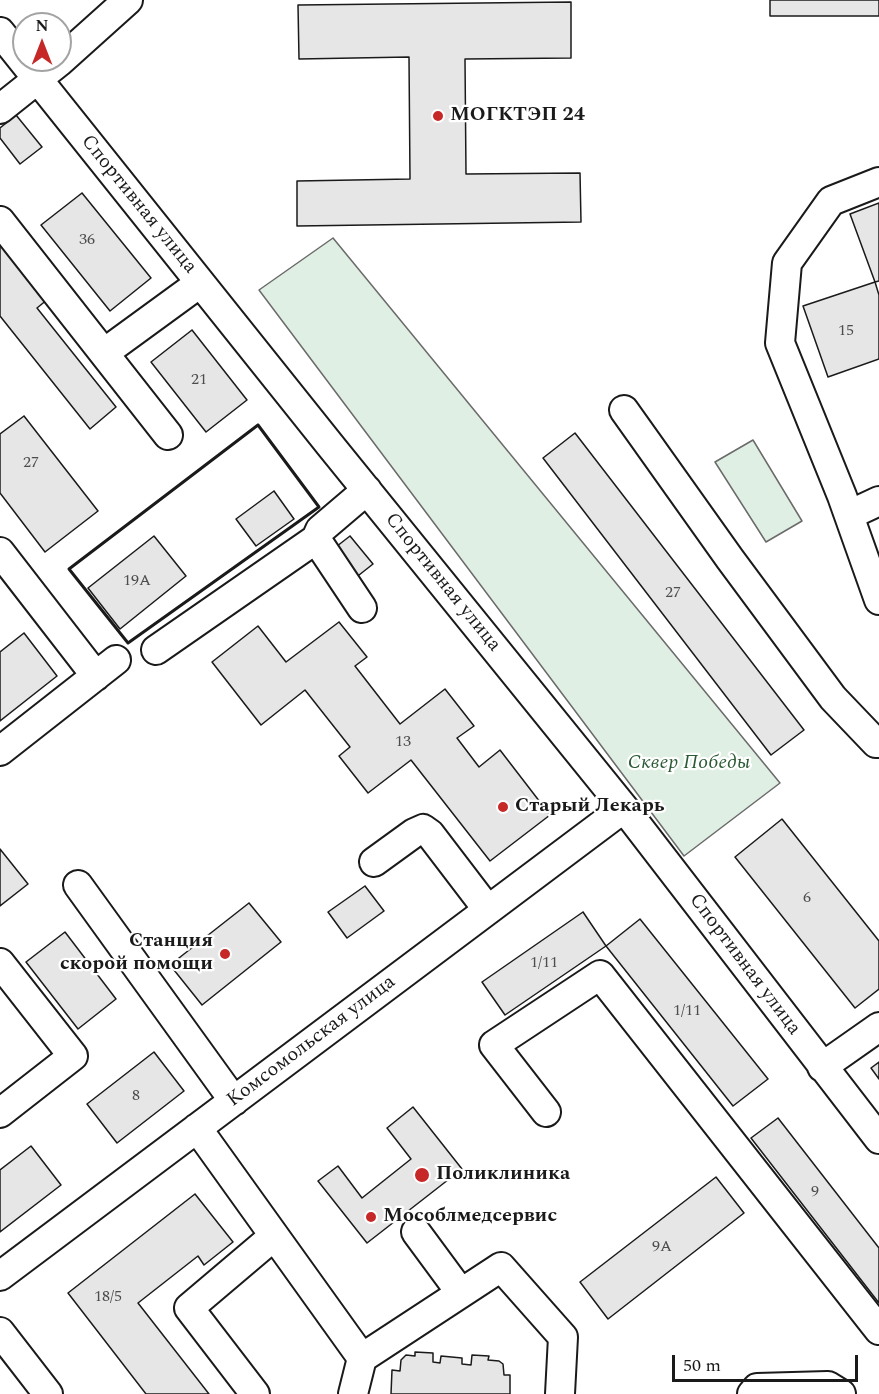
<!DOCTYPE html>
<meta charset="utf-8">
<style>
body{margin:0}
#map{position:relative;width:879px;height:1394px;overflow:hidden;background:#fff;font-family:Spectral,serif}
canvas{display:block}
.north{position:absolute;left:12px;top:12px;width:60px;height:60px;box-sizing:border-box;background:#fff;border:2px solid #a3a3a3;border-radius:50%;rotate:0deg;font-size:16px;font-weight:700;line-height:24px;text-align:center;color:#1a1a1a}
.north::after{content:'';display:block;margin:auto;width:21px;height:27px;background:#c62828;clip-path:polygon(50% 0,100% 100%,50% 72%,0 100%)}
.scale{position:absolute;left:672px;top:1355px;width:186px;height:27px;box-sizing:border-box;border:3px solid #1a1a1a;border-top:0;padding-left:8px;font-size:18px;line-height:21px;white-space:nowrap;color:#1a1a1a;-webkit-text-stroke:4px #fff;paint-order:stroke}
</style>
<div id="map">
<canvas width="879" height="1394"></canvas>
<div class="north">N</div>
<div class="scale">50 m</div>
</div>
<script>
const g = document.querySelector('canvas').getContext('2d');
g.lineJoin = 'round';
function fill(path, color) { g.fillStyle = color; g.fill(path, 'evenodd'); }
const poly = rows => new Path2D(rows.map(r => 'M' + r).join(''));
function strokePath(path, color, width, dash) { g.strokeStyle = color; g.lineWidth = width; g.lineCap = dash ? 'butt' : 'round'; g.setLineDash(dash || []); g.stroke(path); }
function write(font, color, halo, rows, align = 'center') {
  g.font = font + ' Spectral,serif'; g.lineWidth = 4.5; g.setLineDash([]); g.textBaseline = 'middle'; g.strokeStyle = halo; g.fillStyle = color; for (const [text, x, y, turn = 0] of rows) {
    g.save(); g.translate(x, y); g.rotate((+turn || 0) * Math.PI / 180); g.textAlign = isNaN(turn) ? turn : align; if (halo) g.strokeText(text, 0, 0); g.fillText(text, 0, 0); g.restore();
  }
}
const green = poly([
 [333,238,780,783,684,856,259,290,333,238],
 [753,440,802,521,766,542,715,462,753,440]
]);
fill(green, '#e0efe3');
strokePath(green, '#6a6a6a', 1.5);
const building = poly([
 [770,0,879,0,879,16,770,16,770,0],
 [571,2,571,58,465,59,466,174,580,173,581,222,297,226,297,181,410,179,409,57,299,59,298,5,571,2],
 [16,115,42,147,20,164,0,138,0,128,16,115],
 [82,193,151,278,110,311,41,225,82,193],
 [879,203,879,281,875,282,850,214,879,203],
 [0,239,48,299,37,308,116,407,90,429,0,316,0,239],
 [875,282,879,295,879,359,828,377,803,306,875,282],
 [192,330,247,400,206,432,151,362,192,330],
 [24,416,98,511,45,552,0,493,0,434,24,416],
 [575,433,804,730,771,755,543,458,575,433],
 [274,491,294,519,256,546,236,519,274,491],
 [154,536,186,576,120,629,88,588,154,536],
 [350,536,373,564,354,579,332,550,350,536],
 [339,622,367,657,355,666,400,724,445,689,474,726,457,738,479,767,500,750,550,815,490,861,411,760,368,793,339,756,350,747,305,690,261,725,212,662,258,626,286,662,339,622],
 [24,633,57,676,0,721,0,652,24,633],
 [782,819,879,941,879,989,855,1008,735,857,782,819],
 [0,849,28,884,0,906,0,849],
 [365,886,384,911,347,938,328,912,365,886],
 [249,903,281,942,202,1005,170,965,249,903],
 [583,912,606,946,505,1015,482,982,583,912],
 [640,919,768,1079,733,1106,606,946,640,919],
 [65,932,116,999,78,1029,26,962,65,932],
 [154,1052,184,1091,117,1143,87,1104,154,1052],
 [879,1062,879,1079,871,1068,879,1062],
 [413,1107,462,1169,367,1243,318,1181,338,1166,362,1198,411,1159,387,1128,413,1107],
 [778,1118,879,1248,879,1303,751,1138,778,1118],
 [31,1146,61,1185,0,1232,0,1170,31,1146],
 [716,1177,744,1213,608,1319,580,1282,716,1177],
 [195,1194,233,1242,204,1265,198,1256,138,1303,209,1394,146,1394,68,1293,195,1194],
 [415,1352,433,1353,433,1362,440,1363,441,1356,462,1358,462,1364,471,1365,472,1355,489,1356,488,1360,499,1361,503,1364,504,1375,510,1375,510,1394,391,1394,392,1370,400,1371,401,1360,406,1355,415,1356,415,1352]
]);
fill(building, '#e6e6e6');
strokePath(building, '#1a1a1a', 1.5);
const minor = poly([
 [0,32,330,445,624,808,879,1139],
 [0,109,59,62,128,0],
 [879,182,831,201,787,263,780,343,842,496,879,600],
 [0,221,168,435],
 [104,353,200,283],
 [624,410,730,559,833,698,876,743,879,743],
 [849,515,879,501],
 [0,552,96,676],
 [362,608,316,539,320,530,367,490],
 [156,650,316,539],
 [0,751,116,660],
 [374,862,414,833,423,829,430,834,488,910],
 [78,885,234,1101],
 [0,963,73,1056,0,1113],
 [822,1067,879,1027],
 [546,1112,494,1045,600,975,879,1330],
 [197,1128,362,1358],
 [416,1232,461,1293],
 [0,1276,624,808],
 [0,1332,48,1394],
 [255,1394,189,1308,274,1236],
 [353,1394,362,1358,501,1267,563,1337,560,1394],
 [752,1394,757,1388,828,1386,841,1394]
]);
strokePath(minor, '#1a1a1a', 32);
strokePath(minor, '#fff', 28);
strokePath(poly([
 [258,425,319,507,128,643,69,569,258,425]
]), '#1a1a1a', 3);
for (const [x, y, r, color] of [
 [438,116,6,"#c62828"],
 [503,807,6,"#c62828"],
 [225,954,6,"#c62828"],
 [422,1175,8,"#c62828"],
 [371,1217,6,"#c62828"]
]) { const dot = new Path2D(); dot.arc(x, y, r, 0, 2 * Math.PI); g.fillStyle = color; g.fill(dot); strokePath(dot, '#fff', 2); }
write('16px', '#4d4d4d', null, [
 ["36",87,241],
 ["15",846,332],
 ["21",199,381],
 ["27",31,464],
 ["19А",137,582],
 ["27",673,594],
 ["13",403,743],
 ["6",807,899],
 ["1/11",544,964],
 ["1/11",687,1012],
 ["8",136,1097],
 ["9",815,1193],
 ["9А",662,1248],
 ["18/5",108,1298]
]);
write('bold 20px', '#1a1a1a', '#fff', [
 ["МОГКТЭП 24",450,116],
 ["Старый Лекарь",515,807],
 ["Станция",213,942,"right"],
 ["скорой помощи",213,965,"right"],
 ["Поликлиника",436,1175],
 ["Мособлмедсервис",383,1217]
], 'left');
write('20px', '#1a1a1a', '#fff', [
 ["Спортивная улица",138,205,51],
 ["Спортивная улица",442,583,51],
 ["Спортивная улица",744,965,53],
 ["Комсомольская улица",312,1042,-37]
]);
write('italic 20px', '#2b5a34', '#fff', [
 ["Сквер Победы",689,764]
]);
</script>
